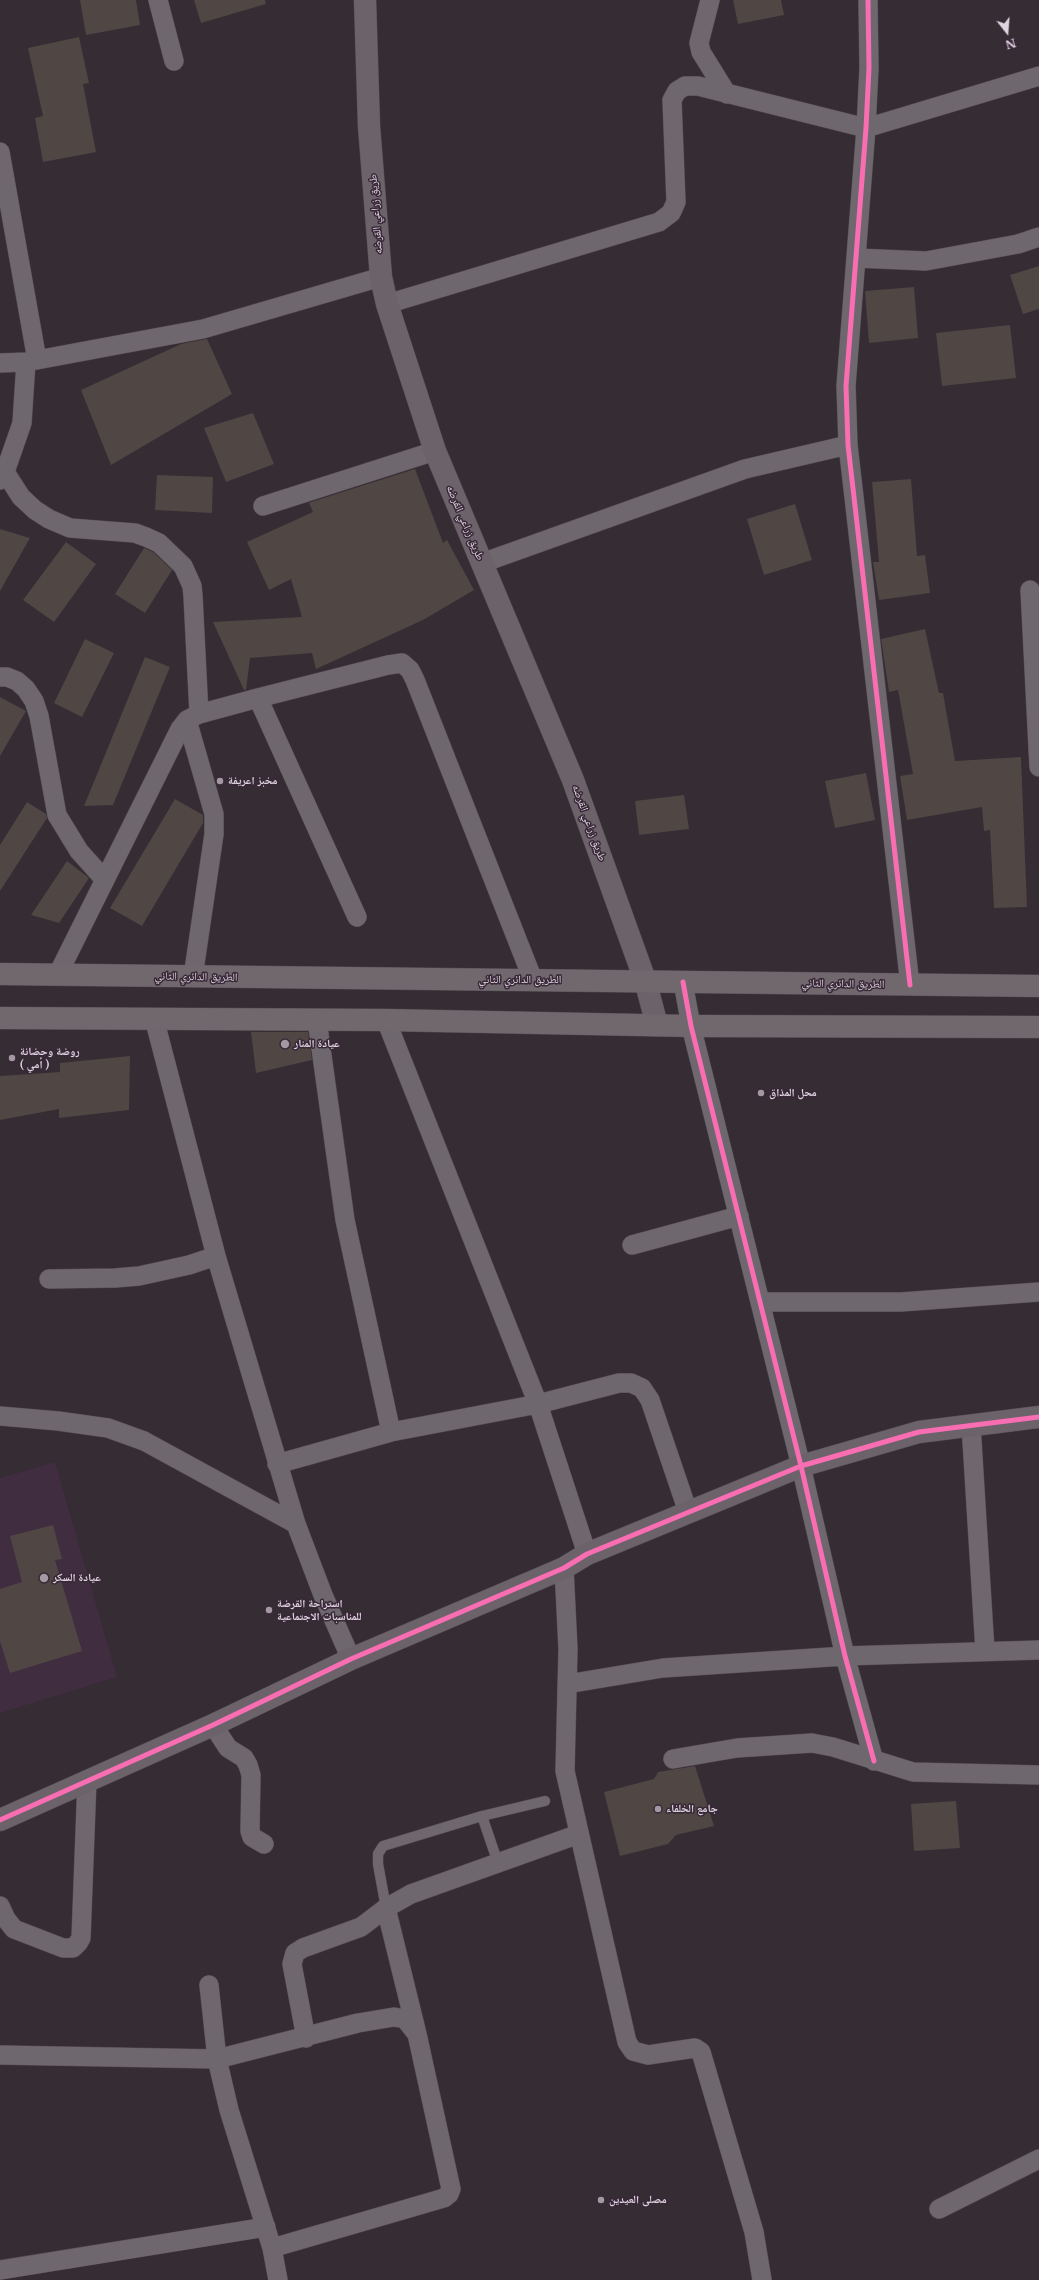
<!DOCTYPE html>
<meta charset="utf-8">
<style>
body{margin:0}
#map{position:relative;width:1039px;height:2280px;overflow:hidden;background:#352c34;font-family:"Libre Baskerville",serif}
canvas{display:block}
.north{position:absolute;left:987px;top:12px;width:40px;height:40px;-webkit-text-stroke:3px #392838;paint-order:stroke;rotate:163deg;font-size:11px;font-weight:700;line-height:16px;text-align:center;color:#dfd4df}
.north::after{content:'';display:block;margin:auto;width:14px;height:18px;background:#dfd4df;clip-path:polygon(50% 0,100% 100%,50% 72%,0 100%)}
</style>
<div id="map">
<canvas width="1039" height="2280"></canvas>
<div class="north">N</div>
</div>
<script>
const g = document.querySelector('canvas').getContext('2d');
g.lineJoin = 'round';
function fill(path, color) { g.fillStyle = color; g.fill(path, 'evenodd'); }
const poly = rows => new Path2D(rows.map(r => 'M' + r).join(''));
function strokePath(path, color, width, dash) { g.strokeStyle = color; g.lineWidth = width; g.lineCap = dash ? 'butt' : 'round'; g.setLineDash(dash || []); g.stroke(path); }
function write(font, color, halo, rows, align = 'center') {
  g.font = font + ' "Libre Baskerville","Noto Naskh Arabic",serif'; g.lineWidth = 3; g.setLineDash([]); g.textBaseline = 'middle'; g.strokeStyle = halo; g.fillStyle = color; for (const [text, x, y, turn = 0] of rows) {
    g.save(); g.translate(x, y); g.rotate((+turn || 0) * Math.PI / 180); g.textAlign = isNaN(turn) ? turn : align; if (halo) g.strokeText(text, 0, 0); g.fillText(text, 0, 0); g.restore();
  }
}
fill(poly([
 [55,1462,117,1677,0,1713,0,1478]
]), '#412d40');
fill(poly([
 [80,0,136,0,140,25,86,35],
 [194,0,265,0,266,4,201,23],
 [733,0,781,0,784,15,738,24],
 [79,37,89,83,83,84,96,152,43,162,35,118,43,116,28,48],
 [1039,266,1039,309,1023,314,1010,275],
 [914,287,918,338,869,343,865,291],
 [1010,325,1016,378,942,386,936,333],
 [207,339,232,394,111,465,81,390,181,344],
 [253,413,274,464,226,482,204,428],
 [415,469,443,543,447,540,474,590,423,620,316,669,312,653,250,658,246,690,244,690,213,622,302,617,291,579,269,590,247,542,313,512,309,503,311,502],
 [157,475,213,477,212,513,155,510],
 [911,479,917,556,925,555,930,593,879,600,873,562,879,562,872,482],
 [795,504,812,560,764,575,747,519],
 [0,529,30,538,0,591],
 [66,542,96,564,54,622,23,600],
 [144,548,153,552,172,570,145,613,115,594],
 [925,629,939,693,943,693,955,761,1021,757,1027,907,994,908,990,830,984,831,982,807,907,820,900,776,913,774,898,690,889,692,881,639],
 [85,639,114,653,82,717,54,703],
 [145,657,170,667,113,805,84,806],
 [0,697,26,711,0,756],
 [866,773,875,820,835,828,825,781],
 [684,795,689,829,639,835,635,801],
 [175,799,203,815,203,823,142,926,110,908],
 [27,802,46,814,47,818,0,891,0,845],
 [67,861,89,878,59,923,31,915],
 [251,1032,308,1032,312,1060,256,1073],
 [130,1056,129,1110,59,1118,59,1109,0,1120,0,1076,60,1072,60,1063],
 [53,1525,62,1559,55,1560,82,1651,10,1673,0,1641,0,1589,22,1582,10,1536],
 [695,1766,714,1826,676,1835,668,1844,620,1856,604,1792,654,1779,658,1772],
 [956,1801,960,1848,914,1851,911,1804]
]), '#504644');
const lane = poly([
 [482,1816,498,1863],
 [386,1908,378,1864,378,1854,383,1846,482,1816,545,1801]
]);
const street = poly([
 [158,0,174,61],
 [710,0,699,43,701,52,727,94],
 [868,0,869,68,866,128,846,386,848,445,910,985],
 [0,152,37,360],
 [856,258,926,261,1018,244,1039,237],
 [387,304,659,222,671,213,676,202,672,100,677,91,685,86,698,86,866,128,1039,76],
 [0,363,26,362,203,329,381,277],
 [5,472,21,497,35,510,49,519,70,528,135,533,146,537,159,543,183,566,192,586,193,596,199,714],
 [0,480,5,472,22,423,26,362],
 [263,506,435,451],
 [482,563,745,469,848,445],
 [1030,590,1039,767],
 [0,677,7,677,17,681,26,689,34,701,39,716,57,815,79,851,105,880],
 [187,720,214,814,214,834,193,977],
 [357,917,258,698,388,665,402,663,410,670,415,680,533,980],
 [58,974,180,729,187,720,199,714,258,698],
 [683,982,691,1026,801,1466,845,1656,874,1761],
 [154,1018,216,1256,296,1524],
 [317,1020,345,1220,391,1432],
 [386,1020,538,1404,587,1554],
 [632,1245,739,1216],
 [49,1279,115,1278,139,1276,189,1265,216,1256],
 [760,1302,901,1302,1039,1292],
 [0,1416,58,1421,108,1428,144,1441,296,1524,323,1595,351,1659],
 [971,1425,985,1651],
 [277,1464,391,1432,538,1404,619,1383,631,1383,642,1388,650,1400,688,1512],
 [564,1568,568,1649,565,1771,627,2042,633,2051,648,2055,695,2048,701,2052,754,2232,762,2280],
 [567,1684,663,1668,845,1656,1039,1650],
 [213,1725,228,1748,244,1758,248,1765,251,1775,250,1831,252,1837,264,1844],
 [673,1759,737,1748,812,1743,833,1747,913,1772,1039,1775],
 [0,1906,6,1919,14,1929,63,1948,73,1948,78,1943,81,1938,87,1780],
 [209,1985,217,2059,229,2110,272,2248,278,2280],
 [306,2038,292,1964,295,1953,303,1948,361,1927,386,1908,411,1894,579,1834],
 [0,2055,217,2059,358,2023,394,2017,405,2019,417,2034],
 [939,2209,1039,2159],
 [272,2248,444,2198,449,2194,451,2189,417,2034,386,1908],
 [0,2270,266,2227]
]);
const secondary = poly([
 [365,0,369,126,381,277,387,304,435,451,573,780,645,980,657,1025],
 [0,1820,213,1725,351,1659,564,1568,587,1554,801,1466,919,1432,1039,1417]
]);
const primary = poly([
 [0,974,1039,986],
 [0,1018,386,1020,691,1026,1039,1027]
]);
strokePath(lane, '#534a52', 11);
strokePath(street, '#534a52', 20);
strokePath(secondary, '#534a52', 23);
strokePath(primary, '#534a52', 23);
strokePath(lane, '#6e676d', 10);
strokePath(street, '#6e676d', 19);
strokePath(secondary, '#6c626a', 22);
strokePath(primary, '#71686e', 22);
strokePath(poly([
 [868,0,869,68,866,128,846,386,848,445,910,985],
 [683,982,691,1026,801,1466,845,1656,874,1761],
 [0,1820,213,1725,351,1659,564,1568,587,1554,801,1466,919,1432,1039,1417]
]), '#f96db3', 5);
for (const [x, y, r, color] of [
 [220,781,4,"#a499a3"],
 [285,1044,5,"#a499a3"],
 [12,1058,4,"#a499a3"],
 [761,1093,4,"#a499a3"],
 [44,1578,5,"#a499a3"],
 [269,1610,4,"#a499a3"],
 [658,1809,4,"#a499a3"],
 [601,2200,4,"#a499a3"]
]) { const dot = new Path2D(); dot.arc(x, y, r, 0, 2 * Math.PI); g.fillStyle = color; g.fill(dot); strokePath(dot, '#392838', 1.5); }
write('11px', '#dfd4df', '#392838', [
 ["طريق زراعي القرضه",376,214,-94],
 ["طريق زراعي القرضه",465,523,67],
 ["طريق زراعي القرضه",589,823,70],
 ["الطريق الدائري الثاني",196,977,1],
 ["الطريق الدائري الثاني",520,980],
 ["الطريق الدائري الثاني",843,984,1]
]);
write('bold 11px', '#dfd4df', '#392838', [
 ["مخبز اعريفة",228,781],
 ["عيادة المنار",294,1044],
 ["روضة وحضانة",20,1052],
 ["( أمي )",20,1065],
 ["محل المذاق",769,1093],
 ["عيادة السكر",53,1578],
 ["استراحة القرضة",277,1604],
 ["للمناسبات الاجتماعية",277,1617],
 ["جامع الخلفاء",666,1809],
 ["مصلى العيدين",609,2200]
], 'left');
</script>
